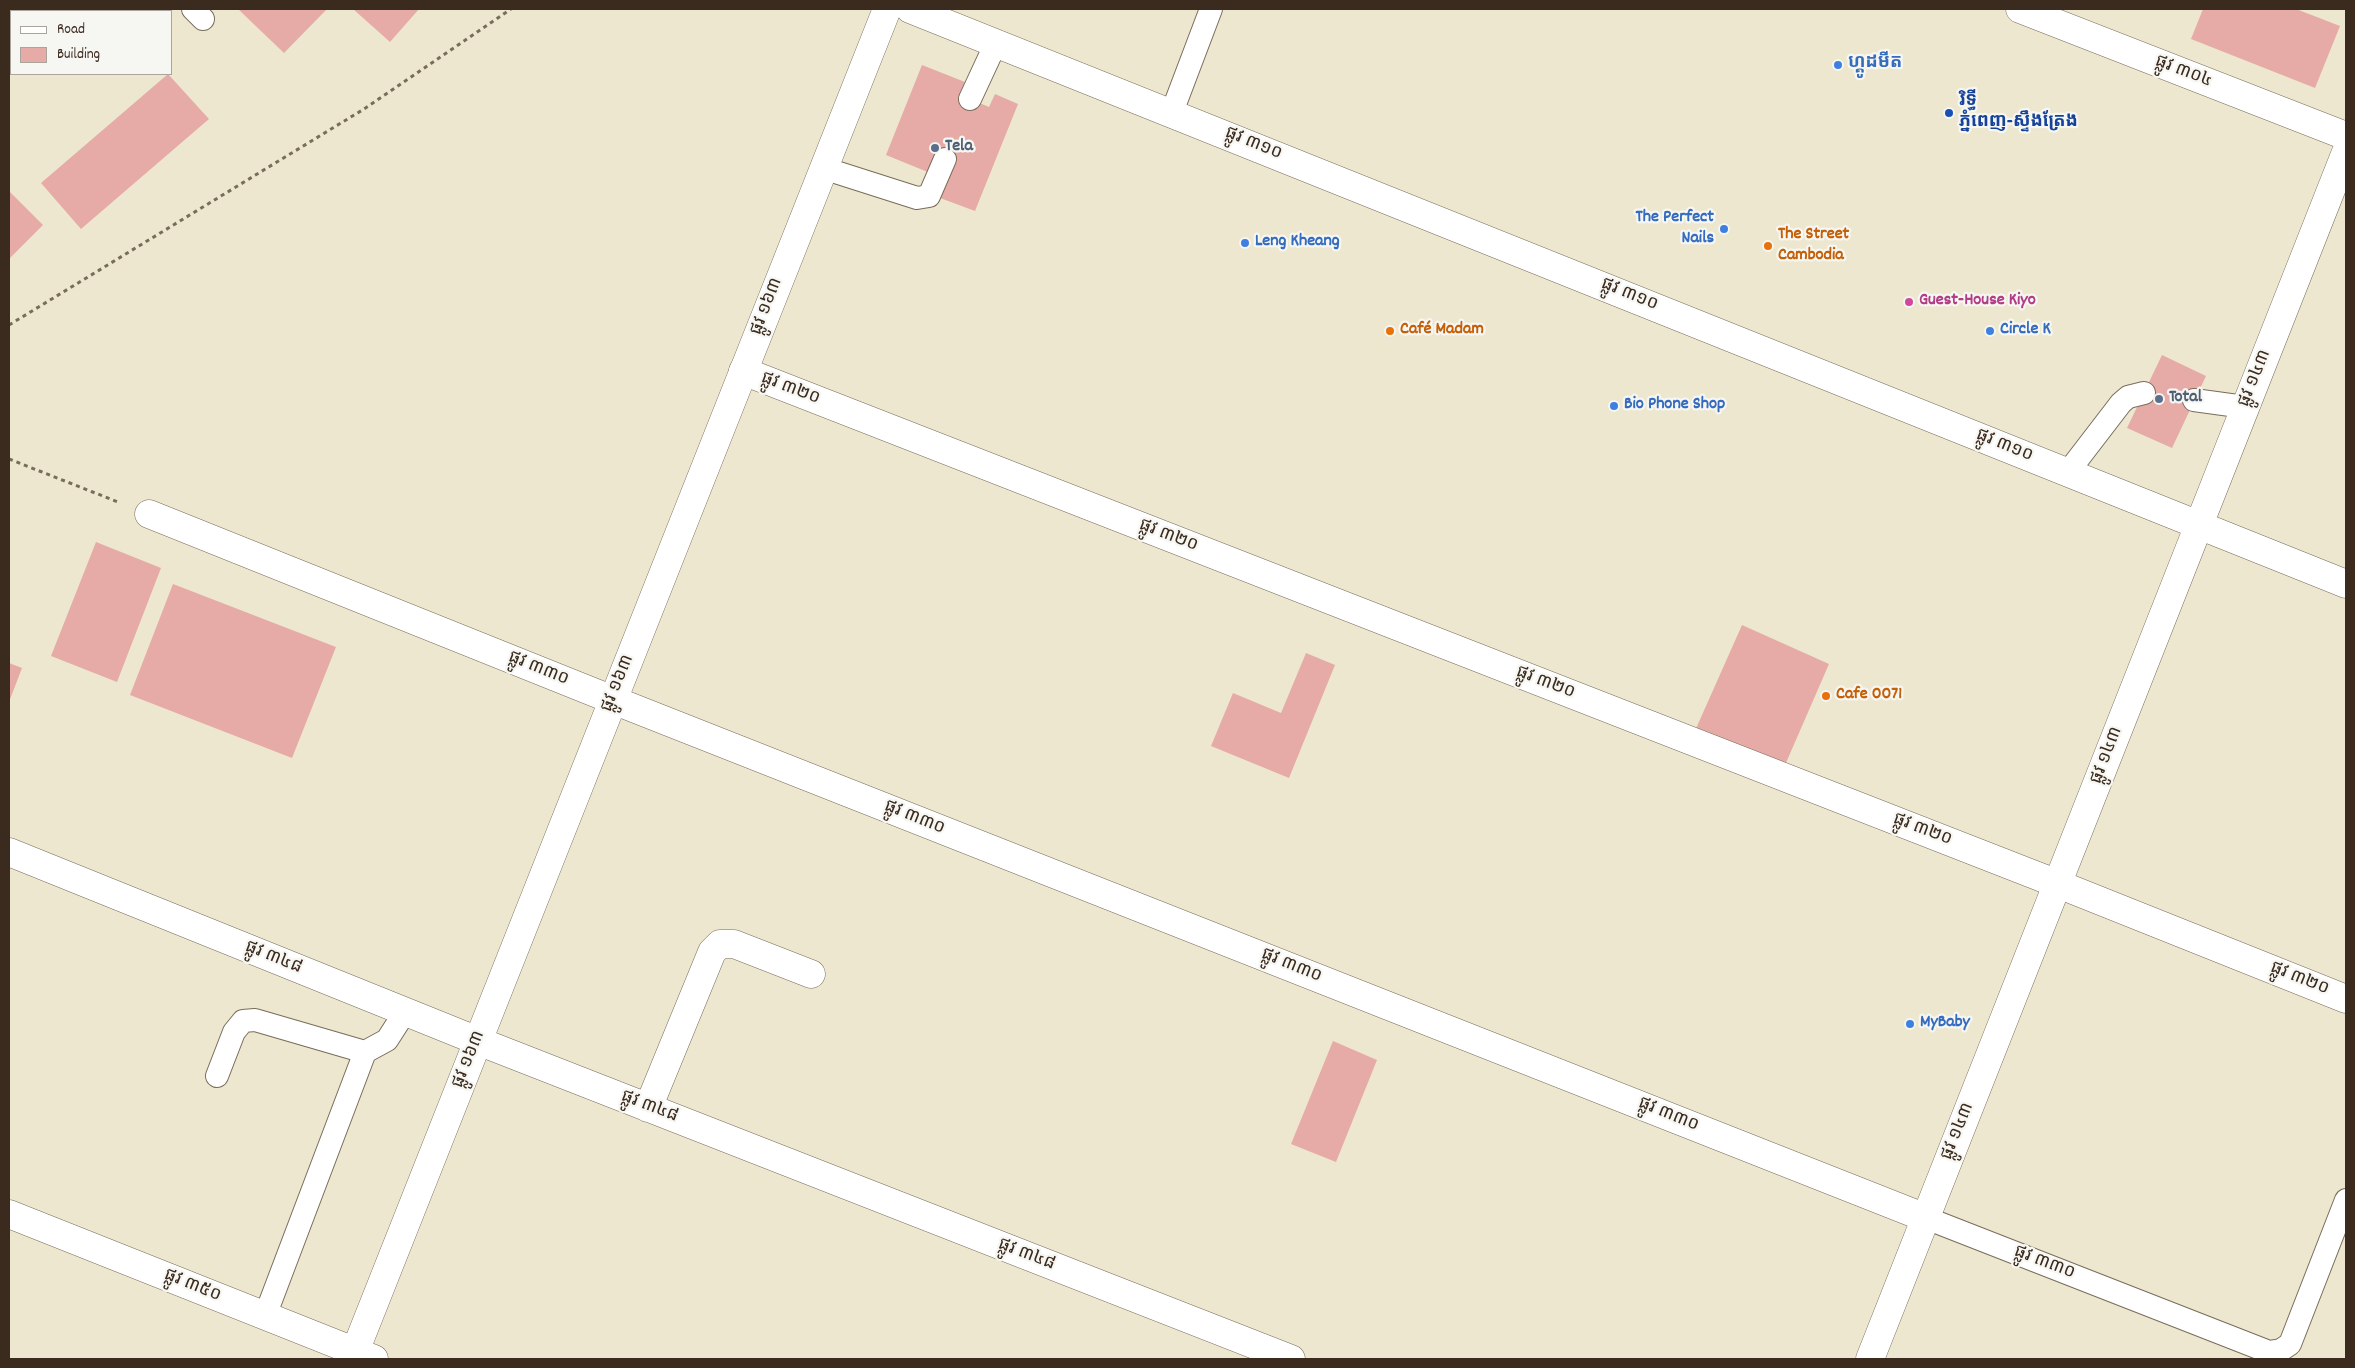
<!DOCTYPE html>
<meta charset="utf-8">
<style>
body{margin:0}
#map{position:relative;width:2355px;height:1368px;overflow:hidden;background:#ece7ce;font-family:Dekko,sans-serif}
canvas{display:block}
.frame{position:absolute;inset:0;border:10px solid #3b2a1e;pointer-events:none}
.legend{position:absolute;left:10px;top:10px;width:162px;height:65px;box-sizing:border-box;background:#f6f6f2;border:1px solid #aba49d;margin:0;padding:6px 9px;list-style:none;font-size:15px;color:#3b2a1e}
.legend li{display:flex;align-items:center;gap:10px;height:25px}
.legend b{width:25px;border:1px solid #aba49d}
</style>
<div id="map">
<canvas width="2355" height="1368"></canvas>
<div class="frame"></div>
<ul class="legend">
<li><b style="height:6px;background:#fff"></b>Road</li>
<li><b style="height:14px;background:#e7aba7"></b>Building</li>
</ul>
</div>
<script>
const g = document.querySelector('canvas').getContext('2d');
g.lineJoin = 'round';
function fill(path, color) { g.fillStyle = color; g.fill(path, 'evenodd'); }
const poly = rows => new Path2D(rows.map(r => 'M' + r).join(''));
function strokePath(path, color, width, dash) { g.strokeStyle = color; g.lineWidth = width; g.lineCap = dash ? 'butt' : 'round'; g.setLineDash(dash || []); g.stroke(path); }
function write(font, color, halo, rows, align = 'center') {
  g.font = font + ' Dekko,"Noto Sans Khmer",sans-serif'; g.lineWidth = 4.5; g.setLineDash([]); g.textBaseline = 'middle'; g.strokeStyle = halo; g.fillStyle = color; for (const [text, x, y, turn = 0] of rows) {
    g.save(); g.translate(x, y); g.rotate((+turn || 0) * Math.PI / 180); g.textAlign = isNaN(turn) ? turn : align; if (halo) g.strokeText(text, 0, 0); g.fillText(text, 0, 0); g.restore();
  }
}
fill(poly([
 [238,9,327,9,284,53],
 [353,9,419,9,390,42],
 [2203,9,2296,9,2340,26,2315,88,2191,39],
 [922,65,965,82,960,95,970,99,989,107,995,94,1018,104,975,211,932,195,935,175,886,155],
 [168,74,209,119,81,229,41,183],
 [9,191,43,225,9,259],
 [2162,355,2206,376,2172,448,2127,428],
 [96,542,161,568,117,682,51,656],
 [173,584,336,647,292,758,130,695],
 [1742,625,1829,664,1782,772,1694,733],
 [1306,653,1335,665,1289,778,1211,746,1233,693,1281,713],
 [9,663,22,668,9,702],
 [1333,1041,1377,1060,1336,1162,1291,1144]
]), '#e7aba7');
const service = poly([
 [193,9,203,19],
 [970,99,996,43],
 [1172,112,1211,9],
 [823,168,917,198,929,196,945,159],
 [2194,400,2245,407],
 [2068,472,2121,403,2128,397,2144,393],
 [217,1076,234,1032,243,1021,255,1020,365,1052,387,1040,405,1012],
 [1926,1218,2269,1352,2281,1350,2290,1344,2346,1200],
 [265,1316,365,1052]
]);
const minor = poly([
 [2020,9,2346,136],
 [743,371,2058,884,2346,999],
 [149,514,613,700,1926,1218],
 [9,852,478,1041,1291,1359],
 [648,1108,712,952,720,944,734,944,811,974],
 [9,1214,374,1359],
 [1870,1359,2346,152]
]);
const tertiary = poly([
 [910,9,2346,584],
 [352,1359,887,9]
]);
strokePath(service, '#796c5c', 24);
strokePath(minor, '#796c5c', 29);
strokePath(tertiary, '#796c5c', 29);
strokePath(poly([
 [9,325,364,109,511,9],
 [9,459,118,502]
]), '#796c5c', 3, [4, 4]);
strokePath(service, '#fff', 22);
strokePath(minor, '#fff', 28);
strokePath(tertiary, '#fff', 28);
for (const [x, y, r, color] of [
 [1838,65,5,"#3f7fe0"],
 [1949,113,5,"#1a4fb4"],
 [935,148,5,"#5c6f8a"],
 [1724,229,5,"#3f7fe0"],
 [1245,243,5,"#3f7fe0"],
 [1768,246,5,"#e8710a"],
 [1909,302,5,"#d1479c"],
 [1390,331,5,"#e8710a"],
 [1990,331,5,"#3f7fe0"],
 [2159,399,5,"#5c6f8a"],
 [1614,406,5,"#3f7fe0"],
 [1826,696,5,"#e8710a"],
 [1910,1024,5,"#3f7fe0"]
]) { const dot = new Path2D(); dot.arc(x, y, r, 0, 2 * Math.PI); g.fillStyle = color; g.fill(dot); strokePath(dot, '#f6f6f2', 2); }
write('bold 18px', '#366cbe', '#f6f6f2', [
 ["ហ្គូដមីត",1848,65],
 ["The Perfect",1714,219,"right"],
 ["Nails",1714,240,"right"],
 ["Leng Kheang",1255,243],
 ["Circle K",2000,331],
 ["Bio Phone Shop",1624,406],
 ["MyBaby",1920,1024]
], 'left');
write('18px', '#3b2a1e', '#f6f6f2', [
 ["ផ្លូវ ៣០៤",2183,73,21],
 ["ផ្លូវ ៣១០",1253,145,22],
 ["ផ្លូវ ៣១០",1629,296,22],
 ["ផ្លូវ ១៦៣",768,307,-69],
 ["ផ្លូវ ១៤៣",2256,379,-68],
 ["ផ្លូវ ៣២០",790,390,21],
 ["ផ្លូវ ៣១០",2004,447,22],
 ["ផ្លូវ ៣២០",1168,537,21],
 ["ផ្លូវ ៣៣០",538,670,22],
 ["ផ្លូវ ១៦៣",619,684,-68],
 ["ផ្លូវ ៣២០",1545,684,21],
 ["ផ្លូវ ១៤៣",2108,756,-69],
 ["ផ្លូវ ៣៣០",914,819,22],
 ["ផ្លូវ ៣២០",1922,831,21],
 ["ផ្លូវ ៣៤៨",273,959,22],
 ["ផ្លូវ ៣៣០",1291,967,22],
 ["ផ្លូវ ៣២០",2299,980,22],
 ["ផ្លូវ ១៦៣",470,1060,-68],
 ["ផ្លូវ ៣៤៨",649,1108,21],
 ["ផ្លូវ ៣៣០",1668,1116,22],
 ["ផ្លូវ ១៤៣",1959,1132,-68],
 ["ផ្លូវ ៣៤៨",1026,1256,21],
 ["ផ្លូវ ៣៣០",2044,1264,21],
 ["ផ្លូវ ៣៥០",192,1287,22]
]);
write('bold 18px', '#164399', '#f6f6f2', [
 ["រិទ្ធី",1959,103],
 ["ភ្នំពេញ-ស្ទឹងត្រែង",1959,124]
], 'left');
write('bold 18px', '#4e5e75', '#f6f6f2', [
 ["Tela",945,148],
 ["Total",2169,399]
], 'left');
write('bold 18px', '#c56008', '#f6f6f2', [
 ["The Street",1778,236],
 ["Cambodia",1778,257],
 ["Café Madam",1400,331],
 ["Cafe 0071",1836,696]
], 'left');
write('bold 18px', '#b23c85', '#f6f6f2', [
 ["Guest-House Kiyo",1919,302]
], 'left');
</script>
